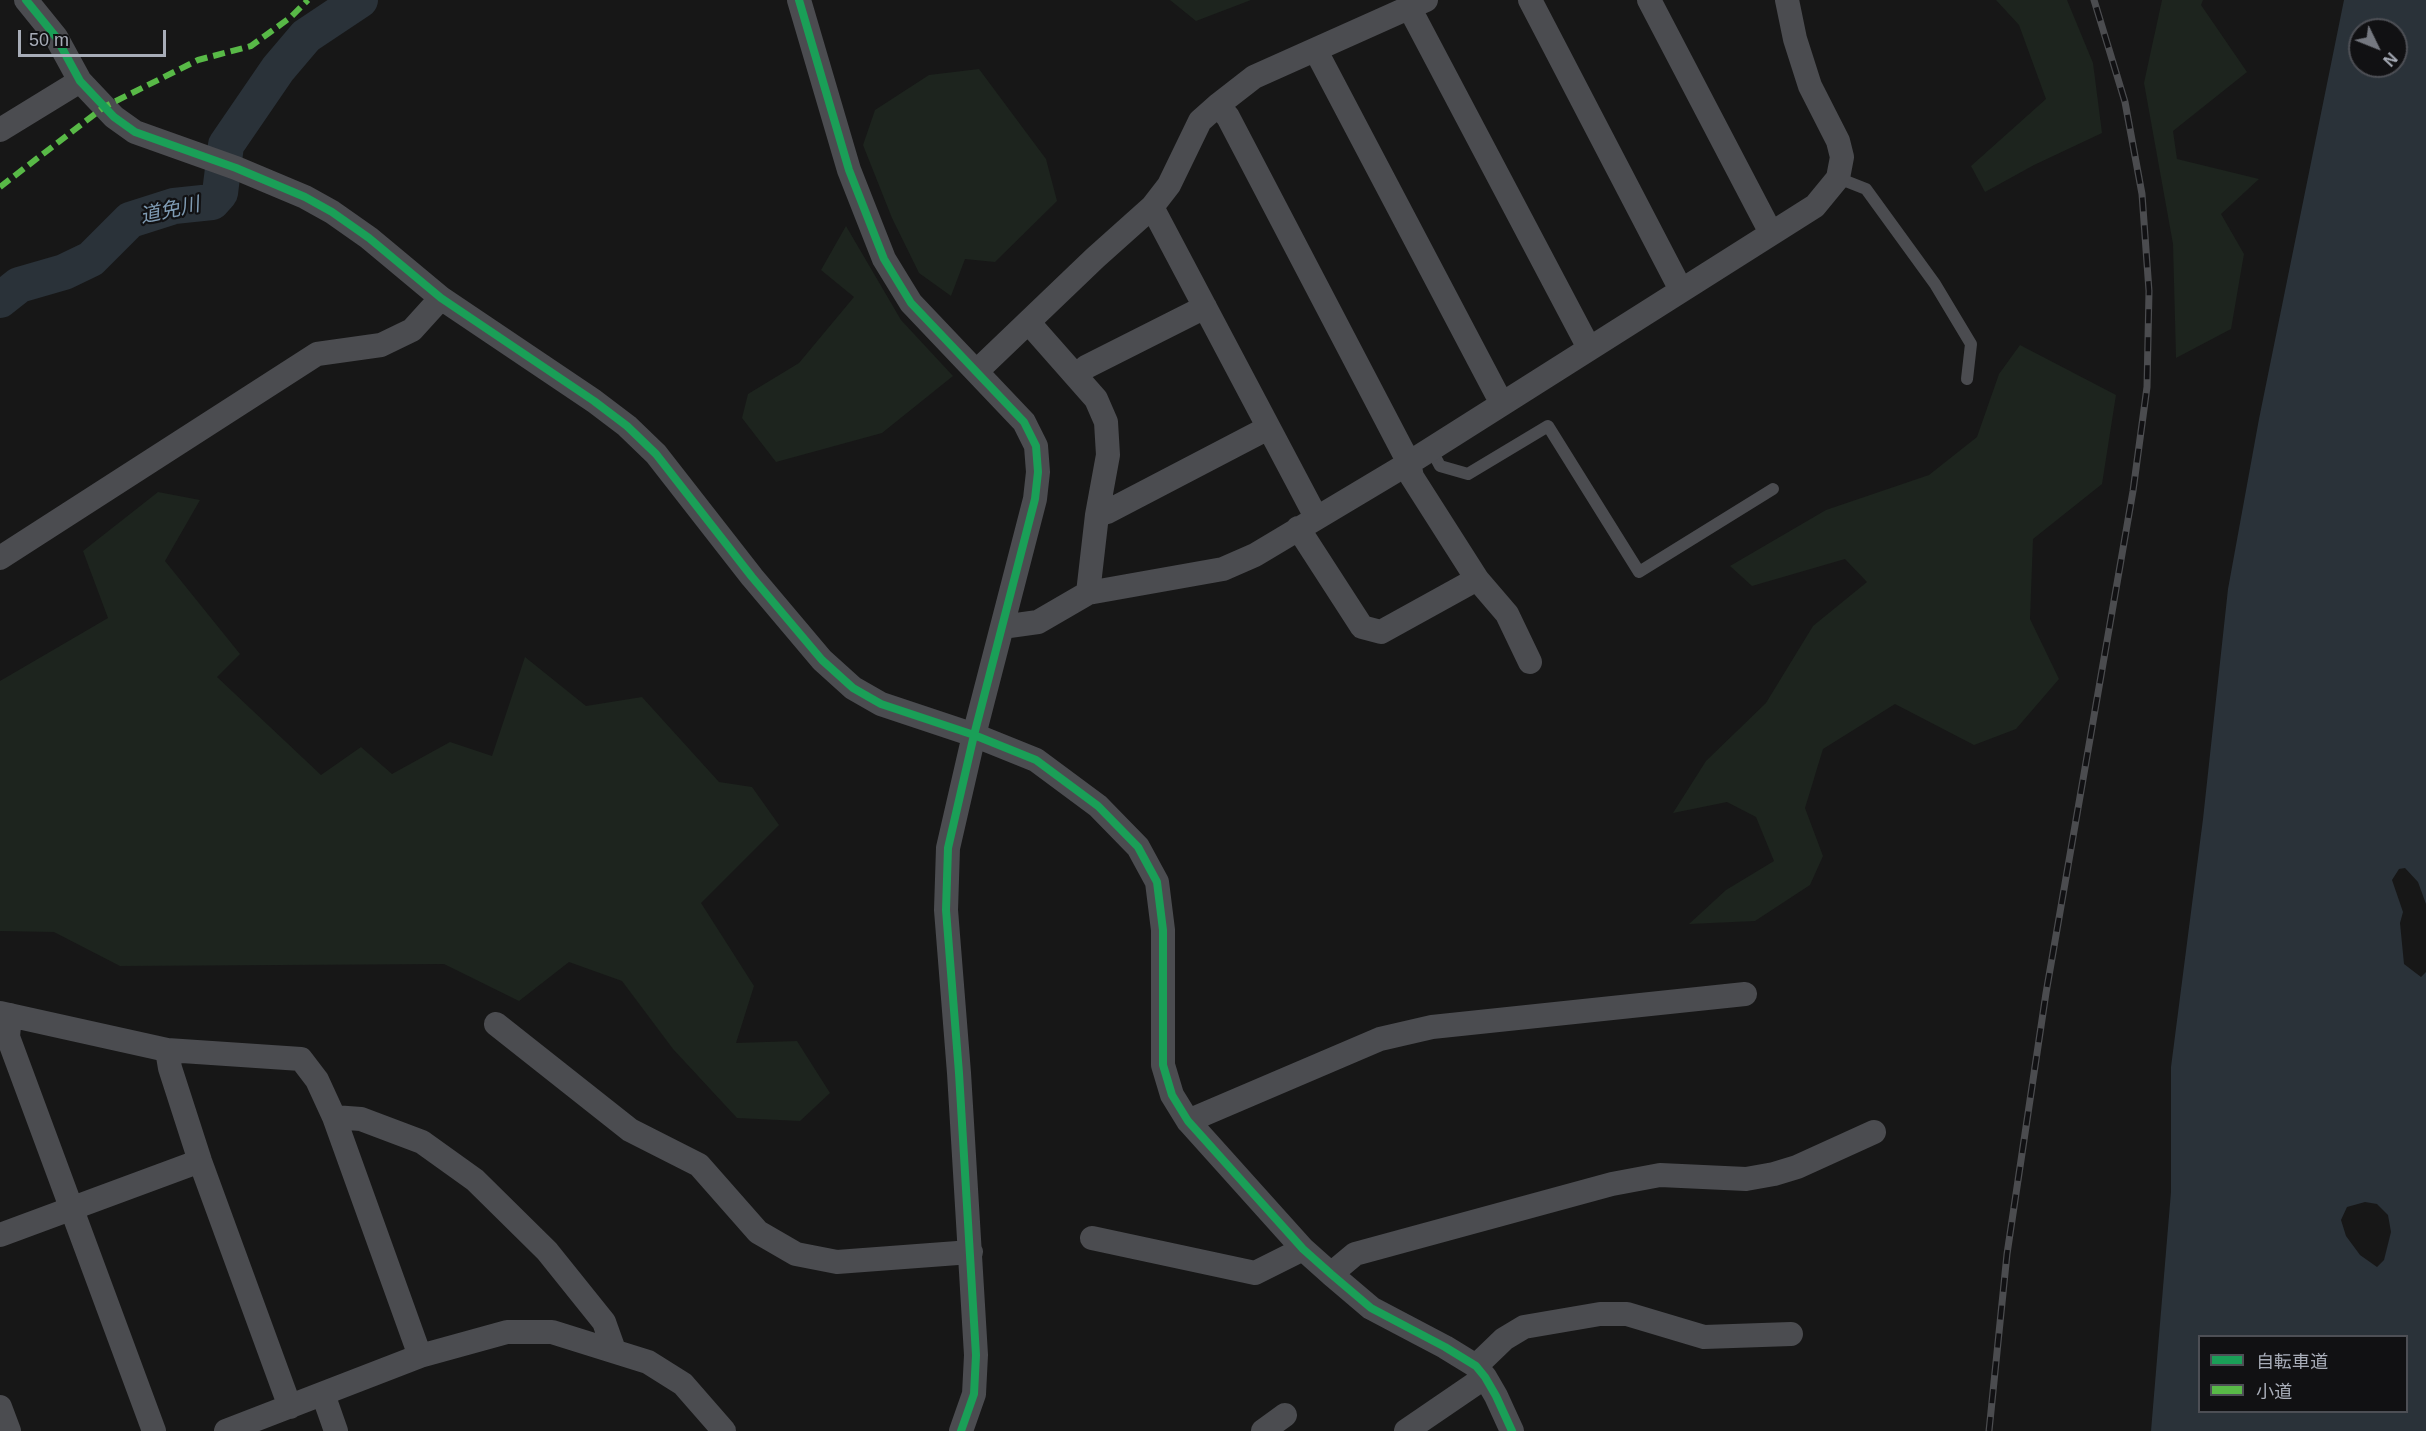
<!DOCTYPE html>
<meta charset="utf-8">
<style>
body{margin:0}
#map{position:relative;width:2426px;height:1431px;overflow:hidden;background:#171717;font-family:Arial,"Noto Sans JP",sans-serif}
canvas{display:block}
.legend{position:absolute;left:2198px;top:1335px;width:210px;height:78px;box-sizing:border-box;background:#111113;border:2px solid #4d4f55;margin:0;padding:8px 10px;list-style:none;font-size:18px;color:#a8adb8}
.legend li{display:flex;align-items:center;gap:12px;height:30px}
.legend b{width:30px;border:2px solid #4d4f55}
.north{position:absolute;left:2348px;top:18px;width:60px;height:60px;box-sizing:border-box;background:#111113;border:2px solid #4d4f55;border-radius:50%;rotate:133deg;font-size:16px;font-weight:700;line-height:24px;text-align:center;color:#a8adb8}
.north::after{content:'';display:block;margin:auto;width:21px;height:27px;background:#757880;clip-path:polygon(50% 0,100% 100%,50% 72%,0 100%)}
.scale{position:absolute;left:18px;top:30px;width:148px;height:27px;box-sizing:border-box;border:3px solid #a8adb8;border-top:0;padding-left:8px;font-size:18px;line-height:21px;white-space:nowrap;color:#a8adb8;-webkit-text-stroke:4px #111113;paint-order:stroke}
</style>
<div id="map">
<canvas width="2426" height="1431"></canvas>
<ul class="legend">
<li><b style="height:8px;background:#1a9f57"></b>自転車道</li>
<li><b style="height:8px;background:#58b947"></b>小道</li>
</ul>
<div class="north">N</div>
<div class="scale">50 m</div>
</div>
<script>
const g = document.querySelector('canvas').getContext('2d');
g.lineJoin = 'round';
function fill(path, color) { g.fillStyle = color; g.fill(path, 'evenodd'); }
const poly = rows => new Path2D(rows.map(r => 'M' + r).join(''));
function strokePath(path, color, width, dash) { g.strokeStyle = color; g.lineWidth = width; g.lineCap = dash ? 'butt' : 'round'; g.setLineDash(dash || []); g.stroke(path); }
function write(font, color, halo, rows, align = 'center') {
  g.font = font + ' Arial,"Noto Sans JP",sans-serif'; g.lineWidth = 4.5; g.setLineDash([]); g.textBaseline = 'middle'; g.strokeStyle = halo; g.fillStyle = color; for (const [text, x, y, turn = 0] of rows) {
    g.save(); g.translate(x, y); g.rotate((+turn || 0) * Math.PI / 180); g.textAlign = isNaN(turn) ? turn : align; if (halo) g.strokeText(text, 0, 0); g.fillText(text, 0, 0); g.restore();
  }
}
fill(poly([
 [1170,0,1251,0,1196,21],
 [1996,0,2067,0,2093,63,2102,133,2034,165,1985,192,1971,166,2046,99,2019,25],
 [2162,0,2203,0,2201,5,2247,72,2173,131,2177,159,2259,179,2221,214,2244,254,2231,329,2176,358,2173,244,2144,83],
 [979,69,1046,159,1057,201,995,262,965,259,951,296,919,273,892,218,863,145,875,110,929,75],
 [846,226,901,320,953,376,882,433,776,462,742,418,748,394,799,363,854,297,821,270],
 [2020,345,2116,395,2102,484,2033,539,2030,619,2059,679,2016,729,1974,745,1895,704,1823,749,1805,808,1823,856,1810,885,1755,921,1689,924,1726,890,1774,861,1756,817,1727,802,1673,813,1706,761,1766,703,1813,626,1867,582,1845,559,1752,586,1730,566,1826,510,1929,475,1977,437,1999,374],
 [158,492,200,500,165,561,240,654,217,677,321,775,361,747,392,774,450,742,492,756,525,657,586,706,642,697,719,782,752,787,779,825,701,903,754,986,736,1043,797,1041,830,1093,800,1121,737,1118,673,1049,622,981,569,962,519,1001,444,964,120,966,54,932,0,931,0,681,108,618,83,551]
]), '#1d241e');
fill(poly([
 [2344,0,2426,0,2426,904,2418,882,2405,868,2399,869,2392,880,2403,912,2400,923,2404,964,2421,977,2426,972,2426,1431,2151,1431,2171,1192,2171,1067,2203,819,2228,589,2259,419],
 [2360,30,2396,30,2396,66,2360,66],
 [2365,1202,2377,1204,2388,1215,2391,1232,2384,1260,2377,1267,2360,1255,2346,1236,2341,1220,2347,1207],
 [2200,1336,2406,1336,2406,1412,2200,1412]
]), '#2a3239');
strokePath(poly([
 [0,300,19,285,64,272,91,259,130,220,174,206,212,202,220,193,226,145,278,69,306,36,360,0]
]), '#2a3239', 36);
strokePath(poly([
 [1838,178,1866,189,1935,284,1971,344,1967,379],
 [1431,449,1440,466,1468,474,1548,426,1639,572,1773,489]
]), '#4b4c50', 12);
strokePath(poly([
 [26,0,56,37,80,81,114,117,135,132,236,168,305,197,332,212,369,238,441,298,594,401,627,426,656,454,752,577,822,660,853,688,881,704,974,735,1036,760,1098,806,1138,847,1157,882,1163,930,1163,1065,1172,1095,1188,1121,1303,1249,1331,1274,1371,1308,1445,1347,1476,1366,1485,1377,1496,1396,1512,1431],
 [799,0,849,170,884,259,911,303,1024,422,1036,446,1038,472,1035,499,974,735,948,848,946,910,959,1073,976,1355,974,1394,961,1431],
 [1530,0,1681,290],
 [1649,0,1771,233],
 [1410,9,1589,348],
 [1316,51,1502,404],
 [1218,105,1228,117,1409,463,1412,477,1477,579,1507,614,1530,662],
 [0,130,80,81],
 [1152,207,1316,517],
 [1029,323,1096,399,1106,422,1108,455,1097,515,1088,593],
 [977,371,1095,258,1152,207,1169,185,1200,121,1218,105,1254,77,1426,0],
 [1077,377,1086,367,1205,307],
 [1097,515,1107,512,1268,428],
 [1298,528,1362,627,1381,632,1477,579],
 [0,558,317,354,381,345,412,330,441,298],
 [1002,627,1038,622,1088,593,1223,569,1255,555,1409,463,1815,206,1838,178,1842,157,1838,141,1810,86,1795,39,1787,0],
 [0,1013,167,1050,301,1059,317,1080,334,1117,420,1356],
 [10,1015,8,1037,154,1431],
 [496,1024,630,1130,699,1165,758,1232,796,1254,837,1262,971,1252],
 [167,1050,170,1068,200,1161,290,1407],
 [334,1117,361,1119,422,1142,475,1180,547,1251,604,1322,614,1350],
 [1188,1121,1380,1039,1432,1027,1745,994],
 [0,1235,200,1161],
 [1092,1238,1255,1273,1303,1249],
 [1331,1274,1355,1254,1612,1184,1660,1175,1746,1179,1774,1174,1797,1167,1874,1132],
 [1476,1366,1504,1339,1524,1327,1600,1314,1627,1314,1704,1337,1791,1334],
 [323,1394,336,1431],
 [0,1407,9,1431],
 [226,1431,420,1356,507,1332,552,1332,648,1362,683,1384,724,1431],
 [1263,1431,1285,1415],
 [1406,1431,1485,1377]
]), '#4b4c50', 24);
const rail = poly([
 [1989,1431,2007,1254,2046,993,2133,491,2147,387,2149,291,2142,194,2125,102,2094,0]
]);
strokePath(rail, '#4b4c4f', 7);
strokePath(rail, '#111113', 4.5, [14]);
strokePath(poly([
 [0,187,104,107,198,60,251,46,291,17,308,0]
]), '#58b947', 6, [12, 6]);
strokePath(poly([
 [26,0,56,37,80,81,114,117,135,132,236,168,305,197,332,212,369,238,441,298,594,401,627,426,656,454,752,577,822,660,853,688,881,704,974,735,1036,760,1098,806,1138,847,1157,882,1163,930,1163,1065,1172,1095,1188,1121,1303,1249,1331,1274,1371,1308,1445,1347,1476,1366,1485,1377,1496,1396,1512,1431],
 [799,0,849,170,884,259,911,303,1024,422,1036,446,1038,472,1035,499,974,735,948,848,946,910,959,1073,976,1355,974,1394,961,1431]
]), '#1a9f57', 8);
write('italic 20px', '#7f9bb3', '#111113', [
 ["道免川",170,211,-12]
]);
</script>
